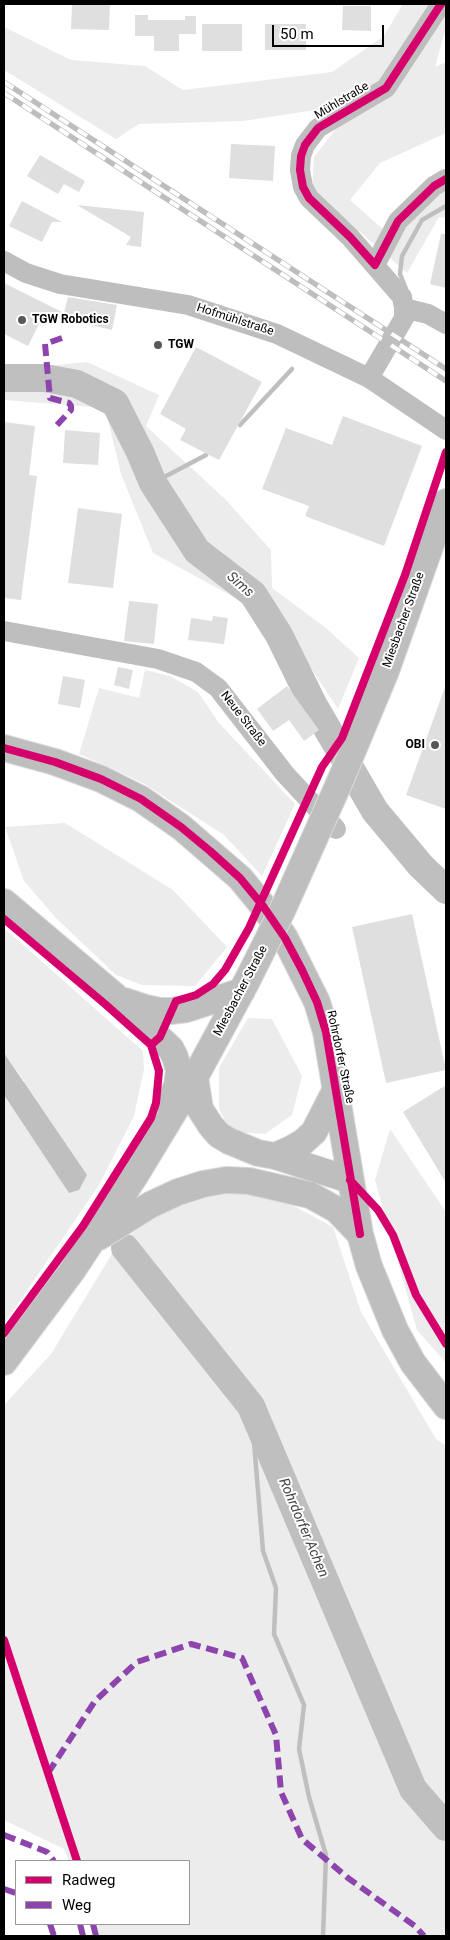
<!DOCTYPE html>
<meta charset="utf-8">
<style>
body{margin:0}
#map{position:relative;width:450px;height:1940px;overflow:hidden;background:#fff;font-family:Roboto,sans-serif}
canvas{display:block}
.frame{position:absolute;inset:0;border:5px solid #000;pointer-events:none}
.legend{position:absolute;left:15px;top:1860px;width:175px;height:65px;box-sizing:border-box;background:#fff;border:1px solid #999;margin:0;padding:6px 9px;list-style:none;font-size:15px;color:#000}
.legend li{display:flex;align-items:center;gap:10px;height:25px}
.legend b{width:25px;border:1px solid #999}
.scale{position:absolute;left:272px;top:25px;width:112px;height:22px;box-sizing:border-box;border:2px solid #000;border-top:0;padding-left:6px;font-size:15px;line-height:18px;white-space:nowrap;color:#000;-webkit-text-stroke:4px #fff;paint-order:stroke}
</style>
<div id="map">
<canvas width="450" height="1940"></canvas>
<div class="frame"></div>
<ul class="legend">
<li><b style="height:6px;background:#d6006c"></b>Radweg</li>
<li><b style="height:6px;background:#8e44ad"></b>Weg</li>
</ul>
<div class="scale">50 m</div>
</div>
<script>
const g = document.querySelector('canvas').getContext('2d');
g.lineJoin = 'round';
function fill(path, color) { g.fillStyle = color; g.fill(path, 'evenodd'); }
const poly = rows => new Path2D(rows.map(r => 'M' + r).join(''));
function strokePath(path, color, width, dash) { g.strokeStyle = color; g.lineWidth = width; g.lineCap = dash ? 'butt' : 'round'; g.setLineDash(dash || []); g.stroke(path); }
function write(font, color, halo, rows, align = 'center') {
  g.font = font + ' Roboto,sans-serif'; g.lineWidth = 4; g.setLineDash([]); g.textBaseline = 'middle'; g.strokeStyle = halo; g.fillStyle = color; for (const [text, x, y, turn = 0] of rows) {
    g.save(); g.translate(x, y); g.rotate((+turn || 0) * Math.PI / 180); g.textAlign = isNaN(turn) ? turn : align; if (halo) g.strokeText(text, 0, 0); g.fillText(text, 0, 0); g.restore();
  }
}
fill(poly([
 [403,4,446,4,446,27,435,67,446,62,446,133,380,163,350,200,385,231,446,190,446,218,439,217,407,273,312,190,314,157,355,104,243,121,139,124,116,139,4,70,4,27,71,60,145,66,183,90,332,72,384,36],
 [87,362,159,395,146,426,225,499,271,550,272,588,326,628,359,658,338,709,281,623,153,553,121,474,105,408,4,400,4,367,37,367],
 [145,670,170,676,198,692,219,723,295,804,262,876,224,835,143,783,79,754,99,688,139,698],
 [65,823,173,890,227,947,195,986,142,985,116,975,56,918,24,881,5,827],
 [4,928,143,1051,144,1069,134,1116,99,1185,4,1324,4,1095,8,1100,24,1081,4,1053],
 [248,1018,272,1019,302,1076,292,1115,265,1134,231,1132,219,1109,219,1068],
 [390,1129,446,1212,446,1363,417,1330,375,1180],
 [218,1188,279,1198,333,1227,361,1312,436,1439,446,1446,446,1936,95,1936,90,1924,189,1924,189,1861,69,1861,64,1849,4,1820,4,1405,51,1354,115,1249,150,1217]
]), '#ececec');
fill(poly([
 [4,1053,87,1175,79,1190,69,1193,4,1095]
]), '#bfbfbf');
strokePath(poly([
 [406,289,400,274,402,256,422,220,446,206],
 [240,425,292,369],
 [153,483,206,455],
 [251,1406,263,1551,276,1588,274,1634,304,1705,299,1749,309,1797,326,1855,323,1936]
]), '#bfbfbf', 4.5);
strokePath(poly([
 [4,378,45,378,77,384,115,403,140,452,153,483,197,551,253,594,279,635,313,704,375,811,421,866,446,890],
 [125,1248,251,1406,413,1789,446,1827]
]), '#bfbfbf', 28);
fill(poly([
 [72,4,110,4,109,30,71,29],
 [343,6,371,6,371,31,342,30],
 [135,15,148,15,148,20,185,20,185,16,196,16,196,34,179,34,179,51,154,51,154,36,135,36],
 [202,24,242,24,242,51,202,51],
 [265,24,306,24,306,50,265,50],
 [231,144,275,146,273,181,229,178],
 [40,155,85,181,79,192,64,184,58,194,27,176],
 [22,201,62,222,52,222,42,242,9,226],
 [77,205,144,212,141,247,126,245,131,237],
 [441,234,446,234,446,288,430,284],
 [4,283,64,313,68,297,117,305,112,330,44,314,28,346,4,334],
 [196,347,262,382,219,460,180,440,186,429,160,414],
 [343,416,422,446,384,546,305,516,309,506,262,489,286,428,332,445],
 [4,422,35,426,29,475,37,476,21,600,4,598],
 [65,430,100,433,98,465,63,463],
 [78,508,122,514,113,588,68,583],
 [129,601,158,604,154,644,124,641],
 [213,616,228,618,224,644,188,640,191,618,212,621],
 [118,667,133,670,129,689,114,685],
 [63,676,85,680,80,708,58,704],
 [287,686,319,730,304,741,289,720,273,731,257,709],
 [445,687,446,687,446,809,406,795],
 [412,914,446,1070,386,1083,352,927],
 [446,1085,446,1183,403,1112]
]), '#dfdfdf');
const major = poly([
 [4,748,55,762,101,779,141,799,181,827,240,878,263,906,285,938,317,1002,326,1032,360,1234,369,1266,395,1330,413,1363,446,1406],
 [341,779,386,671,446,502],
 [4,902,115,996,171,1049,175,1057,179,1070,177,1085,169,1104],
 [125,1001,146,1008,160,1011,171,1011,187,1009,242,991],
 [195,1077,200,1109,211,1126,219,1135,229,1141,258,1153,275,1156,350,1180],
 [275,1156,291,1149,303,1142,314,1132,337,1087],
 [99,1237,150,1205,178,1192,203,1184,226,1180,249,1181,310,1195,337,1210,360,1234],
 [4,1362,72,1271,135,1176,195,1077,247,981]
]);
strokePath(major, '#dbdbdb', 28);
strokePath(poly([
 [4,261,26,273,60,284,188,305,277,334,369,378,446,430],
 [375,265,398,221,434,186,446,179],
 [404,308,428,314,446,324],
 [369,378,404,318,404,308,402,297,350,237,309,198,303,187,300,170,301,156,305,145,318,128,386,88,441,4],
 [4,631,158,659,196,672,218,688,285,774,336,829]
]), '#bebebe', 20);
strokePath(major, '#bebebe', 26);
const rail = poly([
 [4,82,446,369],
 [4,93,446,381]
]);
strokePath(rail, '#bebebe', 5.5);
strokePath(rail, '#fff', 4, [11]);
const majorBridge = poly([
 [247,981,282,911,341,779]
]);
strokePath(majorBridge, '#dbdbdb', 28, []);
strokePath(majorBridge, '#bebebe', 26);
strokePath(poly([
 [57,425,71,410,71,406,69,403,50,398,45,344,62,338],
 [48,1773,95,1701,137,1662,191,1644,242,1658,276,1735,281,1792,302,1839,348,1878,415,1926,424,1936],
 [4,1835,47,1852,54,1861],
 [4,1889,16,1893],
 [50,1924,54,1936],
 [80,1924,83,1936],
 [93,1924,96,1936]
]), '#8e44ad', 6, [12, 6]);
strokePath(poly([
 [441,4,386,88,318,128,305,145,301,156,300,170,303,187,309,198,350,237,375,265,398,221,434,186,446,179],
 [4,748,55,762,101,779,141,799,181,827,210,851,240,878,263,906,285,938,302,970,317,1002,326,1032,360,1234],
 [4,919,105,1004,151,1045,159,1071,156,1103,151,1118,83,1226,4,1333],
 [151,1045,160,1037,176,1001,196,995,213,984,225,970,249,928,322,767,342,738,405,575,446,452],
 [350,1180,378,1210,393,1235,416,1295,446,1344],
 [4,1640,77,1861]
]), '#d6006c', 8);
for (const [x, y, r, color] of [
 [22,320,5,"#595959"],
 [158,345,5,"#595959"],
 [435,745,5,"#595959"]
]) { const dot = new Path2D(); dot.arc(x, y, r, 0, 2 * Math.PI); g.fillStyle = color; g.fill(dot); strokePath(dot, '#fff', 2); }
write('12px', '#000', '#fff', [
 ["Mühlstraße",342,101,-31],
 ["Hofmühlstraße",235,320,18],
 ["Miesbacher Straße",404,620,-70],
 ["Neue Straße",243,719,52],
 ["Miesbacher Straße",241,991,-62],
 ["Rohrdorfer Straße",340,1057,78]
]);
write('bold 12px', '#000', '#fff', [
 ["TGW Robotics",32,320],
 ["TGW",168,345],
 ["OBI",425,745,"right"]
], 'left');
write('italic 14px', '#444', '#fff', [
 ["Sims",240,585,41],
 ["Rohrdorfer Achen",303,1528,67]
]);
</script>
